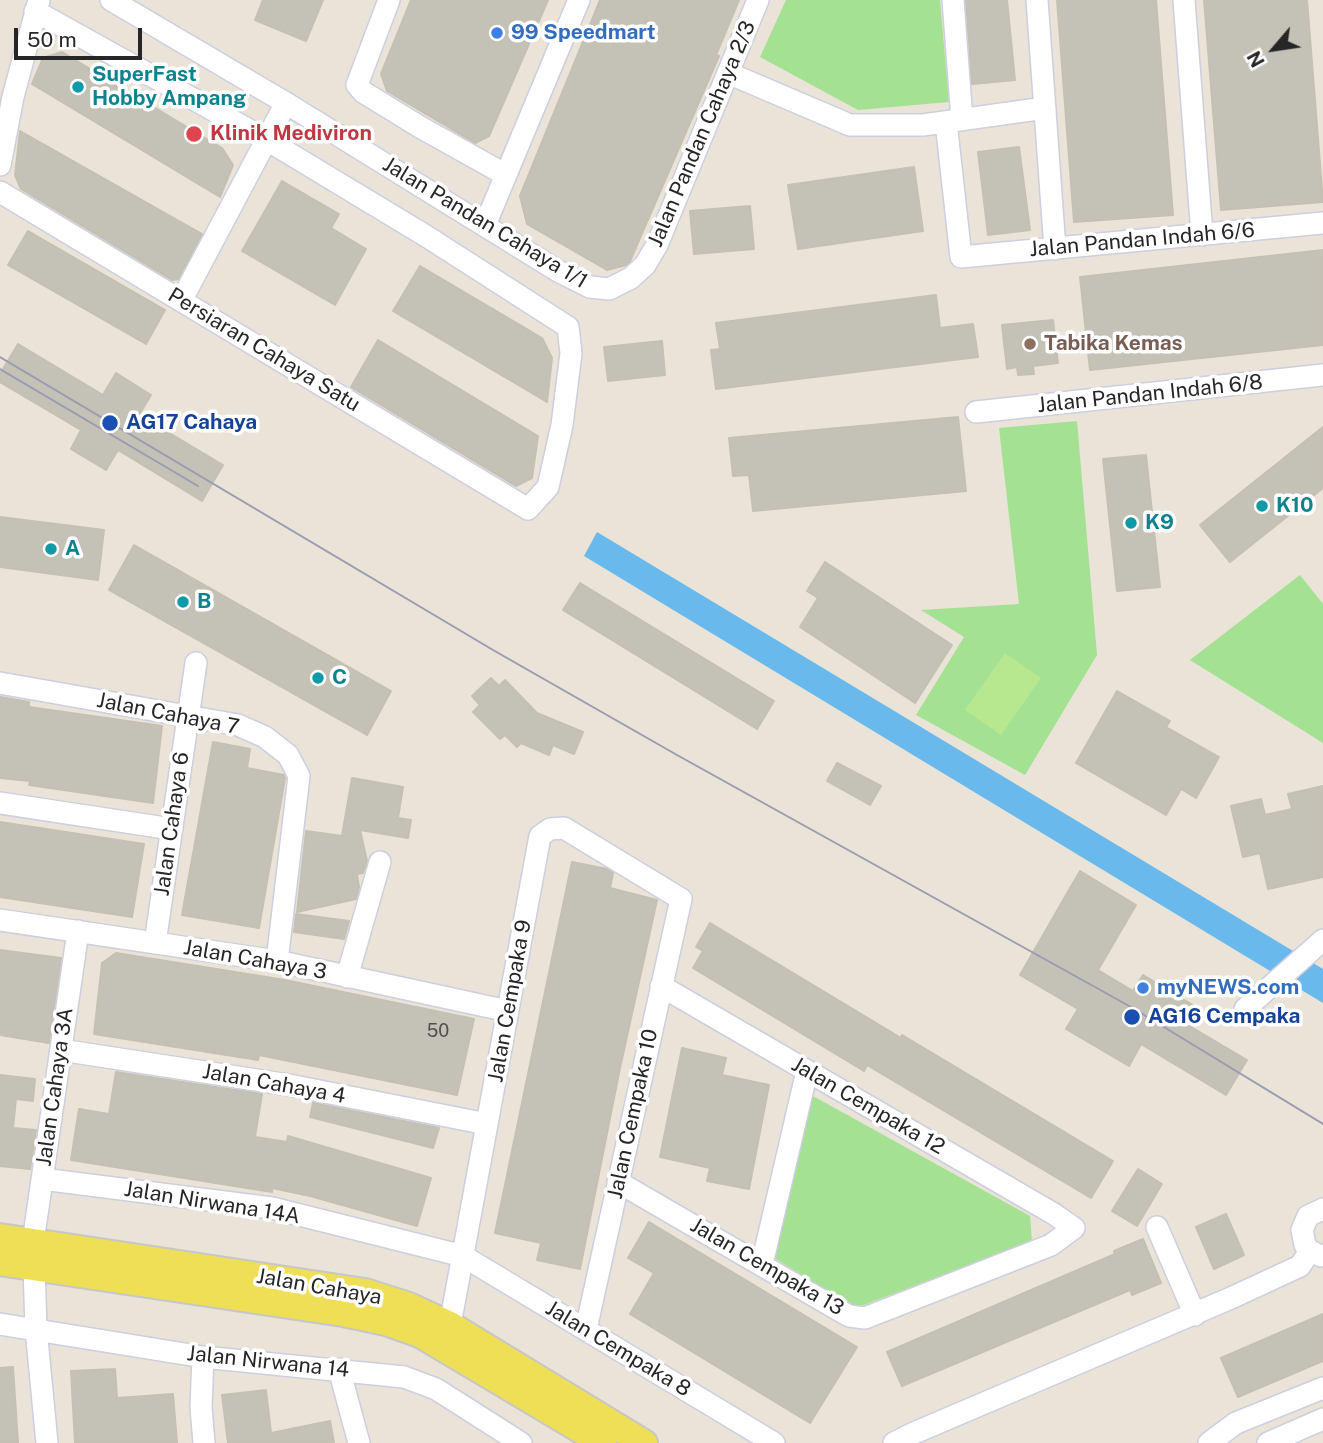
<!DOCTYPE html>
<style>
body{margin:0}
#map{position:relative;width:1323px;height:1443px;overflow:hidden;background:#e9e4d7;font-family:"Public Sans",sans-serif}
canvas{display:block}
.north{position:absolute;left:1239px;top:14px;width:70px;height:70px;-webkit-text-stroke:5px #fff;paint-order:stroke;rotate:241deg;font-size:19px;font-weight:700;line-height:28px;text-align:center;color:#262626}
.north::after{content:'';display:block;margin:auto;width:24px;height:32px;background:#262626;clip-path:polygon(50% 0,100% 100%,50% 72%,0 100%)}
.scale{position:absolute;left:14px;top:28px;width:128px;height:32px;box-sizing:border-box;border:4px solid #262626;border-top:0;padding-left:9px;font-size:21px;line-height:24px;white-space:nowrap;color:#262626;-webkit-text-stroke:5px #fff;paint-order:stroke}
</style>
<div id="map">
<canvas width="1323" height="1443"></canvas>
<div class="north">N</div>
<div class="scale">50 m</div>
</div>
<script>
const g = document.querySelector('canvas').getContext('2d');
g.lineJoin = 'round';
function fill(path, color) { g.fillStyle = color; g.fill(path, 'evenodd'); }
const poly = rows => new Path2D(rows.map(r => 'M' + r).join(''));
function strokePath(path, color, width, dash) { g.strokeStyle = color; g.lineWidth = width; g.lineCap = dash ? 'butt' : 'round'; g.setLineDash(dash || []); g.stroke(path); }
function write(font, color, halo, rows, align = 'center') {
  g.font = font + ' "Public Sans",sans-serif'; g.lineWidth = 7; g.setLineDash([]); g.textBaseline = 'middle'; g.strokeStyle = halo; g.fillStyle = color; for (const [text, x, y, turn = 0] of rows) {
    g.save(); g.translate(x, y); g.rotate((+turn || 0) * Math.PI / 180); g.textAlign = isNaN(turn) ? turn : align; if (halo) g.strokeText(text, 0, 0); g.fillText(text, 0, 0); g.restore();
  }
}
fill(poly([
 [786,0,940,0,949,102,858,110,760,57],
 [1077,421,1097,655,1025,775,916,715,964,637,921,610,1019,604,999,428],
 [1300,575,1323,604,1323,743,1190,660],
 [813,1096,1030,1216,1032,1241,856,1308,774,1258]
]), '#a4e193');
fill(poly([
 [1005,653,1041,678,1001,735,965,710]
]), '#b7e88f');
fill(poly([
 [597,532,1323,969,1323,1003,584,556]
]), '#69b9ed');
const building = poly([
 [263,0,323,0,306,41,255,20,263,0],
 [411,0,548,0,489,136,475,143,387,91,381,74,411,0],
 [600,0,739,0,716,55,719,56,630,261,626,265,607,270,527,224,520,196,600,0],
 [966,0,1007,0,1015,80,972,84,966,0],
 [1057,0,1156,0,1173,215,1074,222,1057,0],
 [1204,0,1307,0,1323,202,1221,210,1204,0],
 [62,52,222,148,233,165,220,197,32,84,43,58,62,52],
 [20,131,202,234,178,279,172,280,21,189,15,175,20,131],
 [1019,147,1030,230,988,235,978,152,1019,147],
 [914,167,923,231,798,249,788,185,914,167],
 [282,181,339,214,331,228,366,249,335,305,242,251,282,181],
 [750,206,754,249,694,254,690,211,750,206],
 [28,231,165,310,146,344,8,265,28,231],
 [1323,250,1323,345,1090,370,1080,277,1323,250],
 [420,266,542,338,552,358,547,402,393,311,420,266],
 [936,295,940,328,973,324,978,357,716,389,711,350,720,349,716,323,936,295],
 [1053,320,1058,363,1033,366,1034,374,1018,375,1017,367,1007,369,1002,325,1053,320],
 [378,340,538,436,532,478,516,486,351,387,378,340],
 [662,341,665,375,608,381,604,347,662,341],
 [18,344,103,395,116,373,151,395,139,415,223,465,202,501,118,450,106,470,71,449,81,430,0,382,0,374,18,344],
 [958,417,966,491,753,511,749,475,733,476,729,438,958,417],
 [1323,427,1323,488,1230,562,1200,525,1323,427],
 [1146,455,1160,587,1117,591,1103,459,1146,455],
 [0,517,104,530,98,580,0,567,0,517],
 [134,545,391,691,367,735,109,590,134,545],
 [825,562,952,645,915,703,800,627,818,598,807,591,825,562],
 [580,583,774,701,757,729,563,610,580,583],
 [491,678,499,686,505,680,537,713,583,732,574,754,553,745,549,755,521,743,517,747,505,735,500,739,473,712,480,705,472,696,491,678],
 [1117,691,1170,721,1166,727,1219,757,1196,798,1181,789,1166,815,1076,763,1117,691],
 [0,697,29,702,29,707,162,726,153,803,29,785,30,781,0,778,0,697],
 [213,742,250,749,247,768,284,775,285,778,259,928,182,915,213,742],
 [837,763,881,786,870,805,827,781,837,763],
 [352,778,403,787,398,818,411,820,408,838,360,830,367,861,363,873,357,874,359,887,356,899,297,912,306,831,342,836,352,778],
 [1323,786,1323,877,1268,889,1260,853,1243,857,1231,806,1261,799,1265,815,1292,809,1288,794,1323,786],
 [0,822,144,844,132,917,0,897,0,822],
 [572,862,607,869,613,873,610,888,657,900,620,1068,580,1269,537,1260,541,1243,495,1233,572,862],
 [1080,871,1136,905,1098,970,1133,991,1143,975,1196,1007,1186,1024,1247,1060,1226,1095,1141,1044,1129,1066,1066,1029,1078,1009,1020,975,1080,871],
 [296,914,349,921,344,939,294,932,296,914],
 [710,923,901,1038,902,1035,1113,1161,1091,1198,867,1065,864,1071,693,968,703,951,696,947,710,923],
 [0,950,61,958,49,1043,0,1035,0,950],
 [116,953,285,980,474,1019,457,1095,259,1055,258,1060,94,1034,102,963,116,953],
 [682,1048,726,1058,722,1075,769,1085,749,1189,707,1181,710,1168,660,1157,682,1048],
 [116,1072,262,1094,255,1137,287,1142,288,1136,431,1178,417,1226,310,1196,272,1188,272,1192,71,1160,79,1109,109,1114,116,1072],
 [0,1075,35,1079,33,1101,16,1099,13,1128,36,1130,30,1169,0,1166,0,1075],
 [313,1103,439,1128,433,1148,310,1117,313,1103],
 [1138,1169,1162,1184,1137,1226,1112,1211,1138,1169],
 [1226,1214,1244,1255,1214,1269,1196,1227,1226,1214],
 [649,1222,857,1347,810,1423,630,1314,654,1273,628,1258,649,1222],
 [1143,1239,1161,1283,1132,1295,1130,1290,902,1386,887,1352,1115,1254,1114,1251,1143,1239],
 [1323,1314,1323,1361,1238,1397,1221,1358,1323,1314],
 [13,1367,18,1443,0,1443,0,1368,13,1367],
 [115,1369,117,1398,173,1394,177,1443,75,1443,71,1371,115,1369],
 [266,1390,271,1433,330,1421,334,1443,228,1443,222,1395,266,1390]
]);
fill(building, '#c4c1b7');
strokePath(building, '#c4c0b2', 2);
const minor = poly([
 [111,0,286,103,558,271,590,287,609,289,631,278,645,265,657,245,758,0],
 [389,0,357,85,363,92,420,127,506,175],
 [953,0,962,120],
 [1037,0,1055,249],
 [1184,0,1202,235],
 [728,73,850,125,923,125,1045,108],
 [946,122,961,257,1323,223],
 [0,165,13,97,39,0],
 [0,192,528,509,548,487,562,425,571,353,568,327,426,236,267,140,35,11],
 [485,225,579,0],
 [181,301,286,103],
 [976,412,1323,375],
 [0,683,238,725,265,737,288,755,299,776,277,961],
 [0,803,172,829],
 [0,920,277,961,508,1011],
 [155,943,196,663],
 [347,977,380,862],
 [1245,1009,1323,940],
 [61,1050,289,1085,487,1124],
 [42,1179,272,1208,463,1256,774,1443],
 [618,1182,849,1316,865,1318,1051,1245,1074,1228,1054,1214,661,986],
 [1157,1227,1195,1315],
 [33,1242,78,931],
 [1321,1256,1310,1251,1305,1245,1302,1230,1308,1216,1323,1209],
 [762,1264,807,1071],
 [34,1267,36,1329,47,1443],
 [0,1324,203,1357,404,1377,436,1389,521,1443],
 [450,1325,540,836,550,829,564,828,681,899,586,1329],
 [203,1357,201,1407,204,1443],
 [339,1369,359,1443],
 [894,1443,914,1433,1231,1298,1300,1266,1310,1251],
 [1209,1443,1236,1423,1323,1388],
 [1268,1443,1323,1419]
]);
const major = poly([
 [0,1237,365,1292,409,1306,450,1325,644,1443],
 [0,1262,343,1313,386,1322,420,1334,603,1443]
]);
strokePath(minor, '#cdcee0', 24);
strokePath(major, '#c7c7c7', 30);
strokePath(minor, '#fff', 21);
strokePath(major, '#efdf57', 26);
strokePath(poly([
 [0,357,493,650,677,755,1131,1007,1323,1124],
 [0,369,198,486]
]), '#9b9bb1', 2);
for (const [x, y, r, color] of [
 [497,33,7,"#3f7fe0"],
 [78,87,7,"#0f9aa8"],
 [194,134,9,"#e0444e"],
 [1030,344,7,"#8d6e63"],
 [110,423,9,"#1a4fb4"],
 [1262,506,7,"#0f9aa8"],
 [1131,523,7,"#0f9aa8"],
 [51,549,7,"#0f9aa8"],
 [183,602,7,"#0f9aa8"],
 [318,678,7,"#0f9aa8"],
 [1143,988,7,"#3f7fe0"],
 [1132,1017,9,"#1a4fb4"]
]) { const dot = new Path2D(); dot.arc(x, y, r, 0, 2 * Math.PI); g.fillStyle = color; g.fill(dot); strokePath(dot, '#fff', 2.5); }
write('18px', '#4e4d4a', null, [
 ["50",438,1031]
]);
write('bold 21px', '#366cbe', '#fff', [
 ["99 Speedmart",511,33],
 ["myNEWS.com",1157,988]
], 'left');
write('bold 21px', '#0d838f', '#fff', [
 ["SuperFast",92,75],
 ["Hobby Ampang",92,99],
 ["K10",1276,506],
 ["K9",1145,523],
 ["A",65,549],
 ["B",197,602],
 ["C",332,678]
], 'left');
write('bold 21px', '#be3a42', '#fff', [
 ["Klinik Mediviron",210,134]
], 'left');
write('21px', '#262626', '#fff', [
 ["Jalan Pandan Cahaya 2/3",702,134,-67],
 ["Jalan Pandan Cahaya 1/1",485,223,31],
 ["Jalan Pandan Indah 6/6",1142,240,-5],
 ["Persiaran Cahaya Satu",264,350,31],
 ["Jalan Pandan Indah 6/8",1150,394,-6],
 ["Jalan Cahaya 7",168,714,11],
 ["Jalan Cahaya 6",172,824,-82],
 ["Jalan Cahaya 3",255,960,10],
 ["Jalan Cempaka 9",510,1001,-80],
 ["Jalan Cahaya 4",274,1084,10],
 ["Jalan Cahaya 3A",55,1087,-82],
 ["Jalan Cempaka 12",868,1106,30],
 ["Jalan Cempaka 10",633,1114,-78],
 ["Jalan Nirwana 14A",212,1203,9],
 ["Jalan Cempaka 13",767,1267,30],
 ["Jalan Cahaya",319,1287,10],
 ["Jalan Cempaka 8",618,1349,31],
 ["Jalan Nirwana 14",268,1362,6]
]);
write('bold 21px', '#785e54', '#fff', [
 ["Tabika Kemas",1044,344]
], 'left');
write('bold 21px', '#164399', '#fff', [
 ["AG17 Cahaya",126,423],
 ["AG16 Cempaka",1148,1017]
], 'left');
</script>
